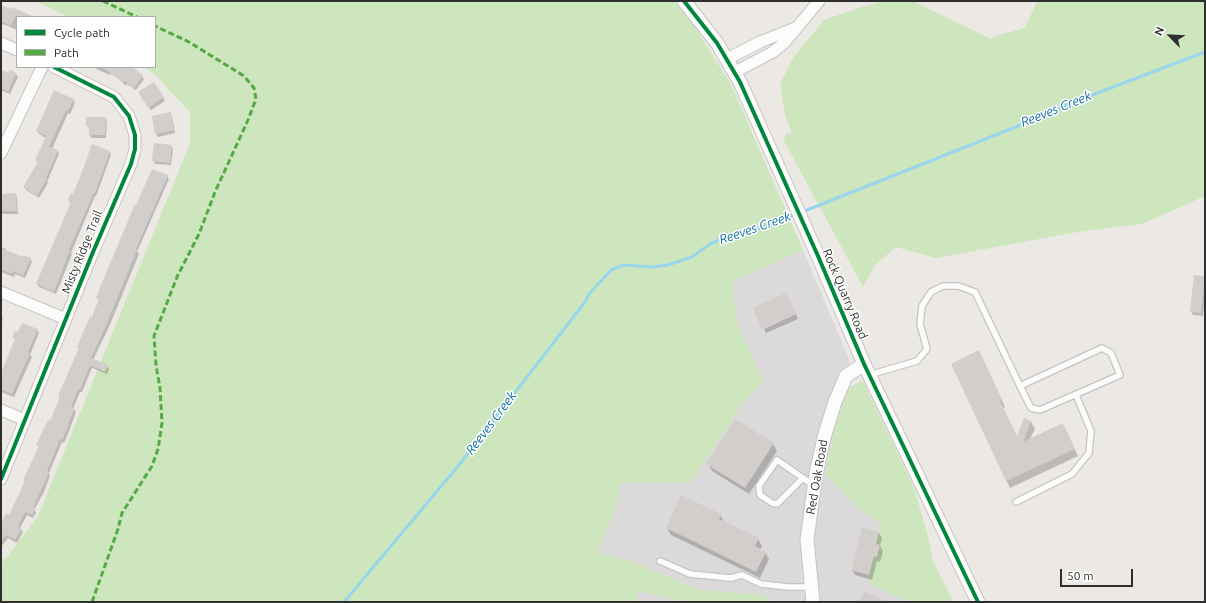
<!DOCTYPE html>
<style>
body{margin:0}
#map{position:relative;width:1206px;height:603px;overflow:hidden;background:#ece8e4;font-family:Ubuntu,sans-serif}
canvas{display:block}
.frame{position:absolute;inset:0;border:2px solid #2e2e2e;pointer-events:none}
.legend{position:absolute;left:16px;top:16px;width:140px;height:52px;box-sizing:border-box;background:#fff;border:1px solid #ababab;margin:0;padding:5px 7px;list-style:none;font-size:12px;color:#2e2e2e}
.legend li{display:flex;align-items:center;gap:8px;height:20px}
.legend b{width:20px;border:1px solid #ababab}
.north{position:absolute;left:1150px;top:16px;width:40px;height:40px;-webkit-text-stroke:3px #fff;paint-order:stroke;rotate:294deg;font-size:11px;font-weight:700;line-height:16px;text-align:center;color:#2e2e2e}
.north::after{content:'';display:block;margin:auto;width:14px;height:18px;background:#2e2e2e;clip-path:polygon(50% 0,100% 100%,50% 72%,0 100%)}
.scale{position:absolute;left:1060px;top:569px;width:73px;height:18px;box-sizing:border-box;border:2px solid #2e2e2e;border-top:0;padding-left:5px;font-size:12px;line-height:14px;white-space:nowrap;color:#2e2e2e;-webkit-text-stroke:3px #fff;paint-order:stroke}
</style>
<div id="map">
<canvas width="1206" height="603"></canvas>
<div class="frame"></div>
<ul class="legend">
<li><b style="height:5px;background:#00873e"></b>Cycle path</li>
<li><b style="height:5px;background:#54ab44"></b>Path</li>
</ul>
<div class="north">N</div>
<div class="scale">50 m</div>
</div>
<script>
const g = document.querySelector('canvas').getContext('2d');
g.lineJoin = 'round';
function fill(path, color) { g.fillStyle = color; g.fill(path, 'evenodd'); }
const poly = rows => new Path2D(rows.map(r => 'M' + r).join(''));
function strokePath(path, color, width, dash) { g.strokeStyle = color; g.lineWidth = width; g.lineCap = dash ? 'butt' : 'round'; g.setLineDash(dash || []); g.stroke(path); }
function write(font, color, halo, rows, align = 'center') {
  g.font = font + ' Ubuntu,sans-serif'; g.lineWidth = 3; g.setLineDash([]); g.textBaseline = 'middle'; g.strokeStyle = halo; g.fillStyle = color; for (const [text, x, y, turn = 0] of rows) {
    g.save(); g.translate(x, y); g.rotate((+turn || 0) * Math.PI / 180); g.textAlign = isNaN(turn) ? turn : align; if (halo) g.strokeText(text, 0, 0); g.fillText(text, 0, 0); g.restore();
  }
}
fill(poly([
 [803,250,849,359,849,387,836,425,825,473,856,507,880,523,868,583,908,602,779,602,762,595,699,590,633,562,597,552,615,511,621,483,690,482,745,400,763,381,737,323,732,282],
 [639,591,684,602,634,602]
]), '#dcd9db');
fill(poly([
 [35,1,674,1,695,27,732,86,803,250,732,282,737,323,763,381,745,400,690,483,621,483,615,511,597,552,633,562,699,590,762,595,779,602,684,602,639,591,634,602,1,602,1,562,7,557,38,516,190,143,190,112,156,76,144,67,155,67,155,17,69,17],
 [883,1,913,1,991,39,996,36,1025,28,1037,1,1205,1,1205,196,1142,224,1083,231,936,258,896,247,875,265,863,287,783,139,787,133,792,134,785,114,780,84,793,58,824,20,858,8],
 [863,381,914,488,927,532,933,561,953,602,908,602,868,583,880,523,856,507,825,473,836,425,849,387]
]), '#cee6be');
fill(poly([
 [1,6,31,17,17,17,17,30,3,24,1,27],
 [92,67,114,67,110,75],
 [127,67,130,67,142,76,144,79,136,90,127,84,126,86,118,78],
 [1,71,8,74,10,72,16,74,18,77,10,94,1,90],
 [154,83,165,101,151,110,139,93],
 [73,100,75,103,70,114,68,113,52,149,57,151,59,154,47,182,48,183,39,198,26,190,24,187,38,164,36,160,46,138,39,134,37,131],
 [170,113,172,116,175,133,158,137,156,134],
 [87,118,105,118,107,121,106,138,92,138,90,135,90,129,87,126],
 [171,146,173,149,171,165,155,164,153,160],
 [110,152,111,155,96,196,95,196,71,253,72,254,56,294,39,287,37,284,71,203,69,200],
 [167,176,169,179,137,252,139,254,109,327,93,360,107,366,109,369,107,374,92,368,82,392,80,392,73,409,76,412,70,428,70,429,64,443,62,442,49,473,50,476,44,492,34,510,36,513,33,518,27,515,20,528,23,532,17,543,8,538,1,547,1,525,10,516,26,483,24,480,39,448,38,445,50,422,60,398,59,396,99,301,98,298,137,206],
 [15,194,17,198,18,214,1,214,1,195],
 [1,247,6,249,8,252,23,259,30,258,32,262,25,278,15,274,14,277,1,272],
 [1205,277,1205,295,1203,316,1193,315,1191,311],
 [796,314,798,319,766,333,764,329],
 [1,316,3,319,1,325],
 [37,330,39,333,30,355,32,357,14,397,1,392,1,376,15,341,14,338,19,333],
 [983,359,1005,407,1003,408,1017,438,1025,420,1031,422,1035,429,1030,439,1066,431,1078,456,1010,488,952,364],
 [773,444,777,451,749,494,712,471,708,464],
 [682,497,720,515,725,523,758,539,762,546,760,550,765,553,769,559,760,578,671,535,667,528],
 [879,533,882,538,880,546,883,551,880,562,877,561,872,580,855,575,852,570]
]), '#0003');
strokePath(poly([
 [802,212,1018,126,1066,105,1205,52],
 [344,602,459,465,585,302,589,294,611,270,624,265,653,267,668,265,692,257,710,244,729,236,742,235,796,214]
]), '#99d6ec', 3);
fill(poly([
 [1,5,11,9,12,7,34,17,15,17,11,26,1,21],
 [102,67,132,67,143,75,134,88,125,81,123,83],
 [1,70,8,73,10,70,16,73,8,92,1,88],
 [154,82,164,97,148,108,138,92],
 [54,90,74,99,68,111,66,110,49,147,58,150,46,178,47,179,37,196,23,187,38,162,35,160,46,136,36,131],
 [171,112,174,130,155,134,152,116],
 [86,117,106,117,105,135,89,135,89,126,86,126],
 [154,143,172,145,170,163,152,161],
 [92,144,110,151,95,193,94,193,69,249,70,250,54,292,36,284,67,211,71,201,68,200,71,193,73,194,83,169],
 [152,169,168,175,136,249,137,250,107,323,91,358,108,365,105,372,90,365,80,390,78,389,71,407,75,408,68,424,69,425,62,440,60,439,47,471,49,472,42,488,33,508,35,509,32,515,25,512,18,526,22,528,15,540,6,535,1,542,1,523,6,513,9,515,25,481,23,480,39,446,36,445,48,420,50,421,60,397,58,396,79,348,77,347,90,316,92,317,99,299,96,298,99,290,135,204,136,205],
 [16,193,17,211,1,211,1,194],
 [1,248,23,257,24,255,31,258,23,276,13,271,12,274,1,270],
 [1194,275,1205,276,1201,313,1190,312],
 [786,293,796,313,762,329,753,308],
 [22,323,38,329,28,352,30,353,12,394,1,390,1,373,15,339,12,338,15,331,18,332],
 [979,350,1002,400,1000,401,1017,436,1024,418,1031,421,1023,442,1063,423,1075,449,1006,481,951,364],
 [735,419,774,443,745,488,706,464],
 [681,495,721,514,719,519,759,538,755,546,766,552,756,572,666,528],
 [862,527,879,532,876,544,880,545,877,557,874,556,869,575,851,570],
 [864,591,887,602,859,602]
]), '#d1cecb');
const service = poly([
 [869,375,917,361,927,349,920,324,922,306,931,292,943,286,958,286,975,292,1020,386,1031,408,1040,410,1120,375,1111,353,1102,348,1020,386],
 [803,478,777,504,772,503,760,495,759,486,777,460,803,478,814,486],
 [1016,502,1072,474,1089,453,1091,431,1076,395],
 [660,561,690,574,731,578,742,575,761,584,788,587,811,587]
]);
const minor = poly([
 [1,43,17,50],
 [727,59,760,42,795,28],
 [735,72,773,52,784,43,819,1],
 [1,153,42,67],
 [1,292,66,319],
 [1,410,25,420],
 [1,479,93,252,131,164,135,149,135,135,129,116,114,97,54,67]
]);
const tertiary = poly([
 [684,1,717,43,740,82,818,256,864,364,978,602],
 [813,602,807,540,816,473,825,434,835,402,846,376,864,364]
]);
strokePath(service, '#c5c4c5', 8);
strokePath(minor, '#c5c4c5', 13);
strokePath(tertiary, '#c5c4c5', 15);
strokePath(service, '#fcfcfb', 5.5);
strokePath(minor, '#fcfcfb', 11);
strokePath(tertiary, '#fcfcfb', 13);
strokePath(poly([
 [103,1,137,17],
 [92,602,118,529,122,513,152,466,158,449,162,423,160,388,156,365,154,336,177,277,199,234,215,192,248,120,256,99,254,88,244,76,189,42,155,26]
]), '#54ab44', 3, [6, 3]);
strokePath(poly([
 [684,1,717,43,740,82,818,256,864,364,978,602],
 [1,479,93,252,131,164,135,149,135,135,129,116,114,97,54,67]
]), '#00873e', 4);
write('12px', '#2e2e2e', '#fff', [
 ["Misty Ridge Trail",82,252,-68],
 ["Rock Quarry Road",845,294,67],
 ["Red Oak Road",817,477,-80]
]);
write('italic 13px', '#0d6fa3', '#fff', [
 ["Reeves Creek",1056,109,-22],
 ["Reeves Creek",755,228,-19],
 ["Reeves Creek",491,423,-53]
]);
</script>
